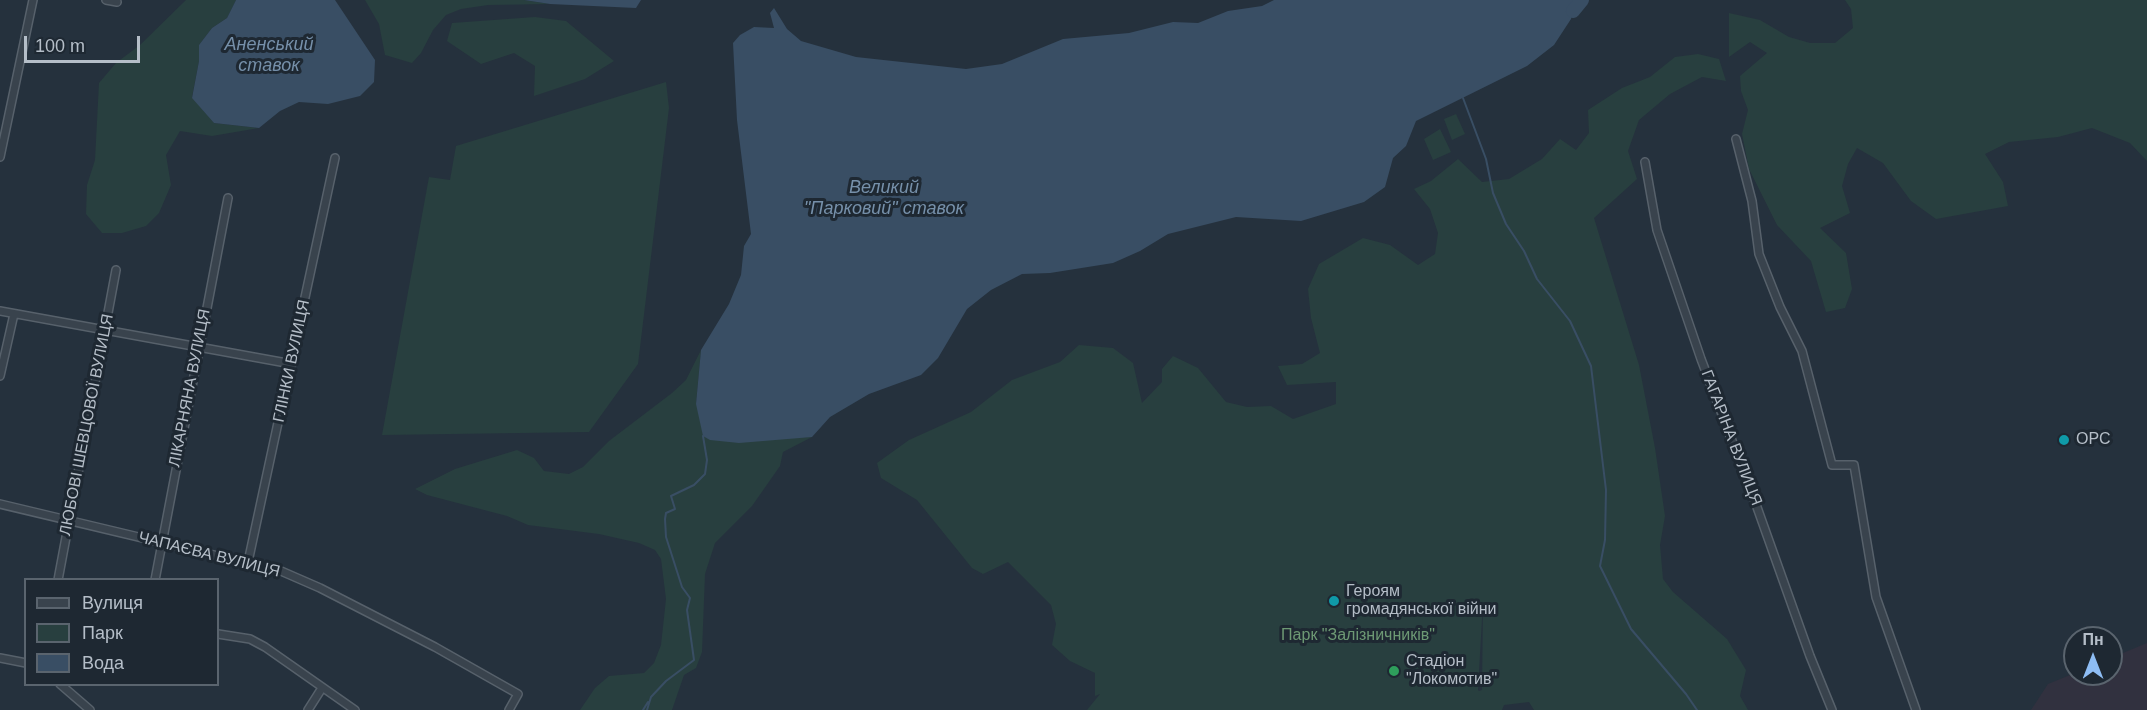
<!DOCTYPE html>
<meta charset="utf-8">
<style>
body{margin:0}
#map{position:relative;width:2147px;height:710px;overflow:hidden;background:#25313d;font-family:Helvetica,sans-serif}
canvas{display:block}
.legend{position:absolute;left:24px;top:578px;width:195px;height:108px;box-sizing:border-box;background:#1e2832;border:2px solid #5a646e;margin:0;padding:8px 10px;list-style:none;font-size:18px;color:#b5bec8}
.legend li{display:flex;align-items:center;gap:12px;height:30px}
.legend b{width:30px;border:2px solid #5a646e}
.north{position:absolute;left:2063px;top:626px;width:60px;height:60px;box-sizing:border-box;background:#1e2832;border:2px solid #5a646e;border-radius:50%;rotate:0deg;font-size:16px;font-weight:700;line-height:24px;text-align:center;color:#b5bec8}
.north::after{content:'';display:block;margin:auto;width:21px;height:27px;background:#8ebdf4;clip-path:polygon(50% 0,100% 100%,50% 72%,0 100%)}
.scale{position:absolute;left:24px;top:36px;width:116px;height:27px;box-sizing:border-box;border:3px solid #b5bec8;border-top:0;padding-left:8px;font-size:18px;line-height:21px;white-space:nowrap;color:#b5bec8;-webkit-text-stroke:4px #1e2832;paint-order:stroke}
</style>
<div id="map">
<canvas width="2147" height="710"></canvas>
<ul class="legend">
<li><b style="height:8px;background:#39434d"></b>Вулиця</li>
<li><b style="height:16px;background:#283f3f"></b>Парк</li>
<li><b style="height:16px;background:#394e64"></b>Вода</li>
</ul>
<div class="north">Пн</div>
<div class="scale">100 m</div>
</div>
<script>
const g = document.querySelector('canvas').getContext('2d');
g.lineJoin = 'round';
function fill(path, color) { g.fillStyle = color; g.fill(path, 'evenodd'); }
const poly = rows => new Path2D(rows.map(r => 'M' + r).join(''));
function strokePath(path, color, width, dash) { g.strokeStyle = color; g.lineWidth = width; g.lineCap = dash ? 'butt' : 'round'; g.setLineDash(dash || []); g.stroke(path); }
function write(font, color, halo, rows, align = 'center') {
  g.font = font + ' Helvetica,sans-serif'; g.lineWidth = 6; g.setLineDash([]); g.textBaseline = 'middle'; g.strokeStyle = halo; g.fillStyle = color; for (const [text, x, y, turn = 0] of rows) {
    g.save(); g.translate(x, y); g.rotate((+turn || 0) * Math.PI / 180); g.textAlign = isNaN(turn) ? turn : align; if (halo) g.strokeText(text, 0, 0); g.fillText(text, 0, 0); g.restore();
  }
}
fill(poly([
 [2147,643,2147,710,2031,710,2048,684,2075,673,2111,674,2111,658]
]), '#31313f');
fill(poly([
 [186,0,236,0,227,18,212,28,199,45,199,61,192,97,214,123,259,128,212,136,180,131,166,155,171,185,159,213,146,226,122,233,102,233,86,214,87,185,95,160,99,83,116,63,140,45],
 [365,0,524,0,550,4,488,5,461,9,446,15,433,30,421,53,412,63,385,55,379,24],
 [1845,0,2147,0,2147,161,2130,143,2092,128,2058,137,2009,142,1985,154,2003,182,2008,206,1936,219,1911,201,1883,163,1857,148,1848,164,1842,186,1850,213,1820,228,1846,253,1852,289,1845,308,1826,312,1811,261,1777,225,1749,169,1742,134,1748,110,1741,91,1740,76,1767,53,1750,42,1729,57,1729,13,1760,20,1789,37,1810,43,1835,43,1853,28,1851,9],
 [535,17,566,21,614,61,585,79,534,96,535,66,514,53,481,64,447,41,452,23],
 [1698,54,1719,59,1726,81,1702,77,1670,94,1639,120,1628,151,1637,179,1594,218,1639,365,1655,448,1665,516,1660,545,1663,579,1673,592,1727,639,1746,670,1740,696,1748,710,1534,710,1529,702,1504,705,1502,710,1087,710,1100,694,1095,696,1095,673,1070,661,1052,645,1056,624,1051,605,1008,562,983,574,972,568,917,500,881,478,877,463,909,440,971,412,1012,380,1060,362,1079,345,1113,348,1133,363,1142,403,1162,382,1162,369,1173,356,1198,368,1226,402,1247,407,1271,406,1293,419,1336,404,1336,382,1287,385,1278,366,1302,364,1320,353,1311,318,1308,289,1319,264,1363,238,1390,245,1418,265,1435,254,1438,233,1430,209,1414,189,1431,181,1458,159,1482,182,1509,179,1542,159,1560,139,1576,150,1589,133,1588,110,1622,88,1650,77,1675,57],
 [1483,601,1482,690,1479,691,1478,690],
 [666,82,669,108,638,364,589,432,382,435,429,177,450,180,456,146],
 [1456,114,1465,134,1452,140,1444,119],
 [1440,129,1451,152,1433,160,1424,139],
 [701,350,696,404,779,438,812,437,783,452,780,466,752,506,715,543,705,574,702,652,696,668,684,675,672,710,580,710,595,688,609,676,644,673,654,663,661,645,666,599,661,559,655,550,639,543,599,534,528,525,507,516,427,495,415,489,455,469,517,450,534,458,544,471,569,474,583,467,609,441,672,393,686,380]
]), '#283f3f');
fill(poly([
 [236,0,335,0,375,60,374,82,360,96,328,104,299,102,280,111,259,128,214,123,192,98,199,61,199,45,212,28,227,18],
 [524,0,641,0,636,8,550,4],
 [1274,0,1575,0,1571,19,1554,45,1527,66,1416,121,1406,146,1393,158,1385,187,1364,202,1301,221,1236,217,1168,234,1140,251,1113,263,1050,273,1022,274,991,290,967,309,938,358,921,375,869,394,830,417,812,437,739,443,710,440,703,436,696,404,701,350,729,304,741,275,744,246,751,234,737,120,733,43,740,35,754,27,774,28,770,13,774,8,787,29,801,41,856,57,966,69,1002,64,1063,39,1129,33,1173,22,1198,23,1228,11,1262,6]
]), '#394e64');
strokePath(poly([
 [1463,98,1486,159,1493,193,1506,224,1524,251,1537,279,1570,321,1591,366,1606,490,1605,540,1600,566,1631,629,1686,694,1697,710],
 [643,710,648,702],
 [647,710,651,697,666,681,694,660,687,610,690,598,682,587,666,537,665,519,666,513,675,509,671,496,694,485,705,474,707,460,703,436]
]), '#394e64', 2);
strokePath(poly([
 [1573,11,1582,0]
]), '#394e64', 14);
const minor = poly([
 [106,0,117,2],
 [1736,139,1752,201,1759,254,1780,307,1802,351,1832,465,1854,465,1876,597,1916,710],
 [0,157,33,0],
 [1645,162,1657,230,1701,359,1753,496,1810,656,1832,710],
 [0,311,292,364],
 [0,376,14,314],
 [0,504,281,571,320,588,435,647,518,694,509,710],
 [248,562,335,158],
 [58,580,116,270],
 [155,580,228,198],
 [218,634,250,639,265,647,355,710],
 [0,658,26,663],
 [60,684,90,710],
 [308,710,322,688]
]);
strokePath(minor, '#57616b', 10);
strokePath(minor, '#39434d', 7);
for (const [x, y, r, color] of [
 [2064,440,6,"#0f9aa8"],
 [1334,601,6,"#0f9aa8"],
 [1394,671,6,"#2e9e5b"]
]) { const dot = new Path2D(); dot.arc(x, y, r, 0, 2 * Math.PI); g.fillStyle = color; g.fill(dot); strokePath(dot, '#1e2832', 2); }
write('16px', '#b5bec8', '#1e2832', [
 ["ГЛІНКИ ВУЛИЦЯ",292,361,-78],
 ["ЛІКАРНЯНА ВУЛИЦЯ",190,388,-79],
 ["ЛЮБОВІ ШЕВЦОВОЇ ВУЛИЦЯ",87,425,-79],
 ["ГАГАРІНА ВУЛИЦЯ",1731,438,69],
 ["ЧАПАЄВА ВУЛИЦЯ",209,555,14]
]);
write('16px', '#b5bec8', '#1e2832', [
 ["ОРС",2076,440],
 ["Героям",1346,592],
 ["громадянської війни",1346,610],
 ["Стадіон",1406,662],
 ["\"Локомотив\"",1406,680]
], 'left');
write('16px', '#6d9974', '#1e2832', [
 ["Парк \"Залізничників\"",1358,636]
]);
write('italic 18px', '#7690aa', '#1e2832', [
 ["Аненський",269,45],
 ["ставок",269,66],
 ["Великий",884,188],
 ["\"Парковий\" ставок",884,209]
]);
</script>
